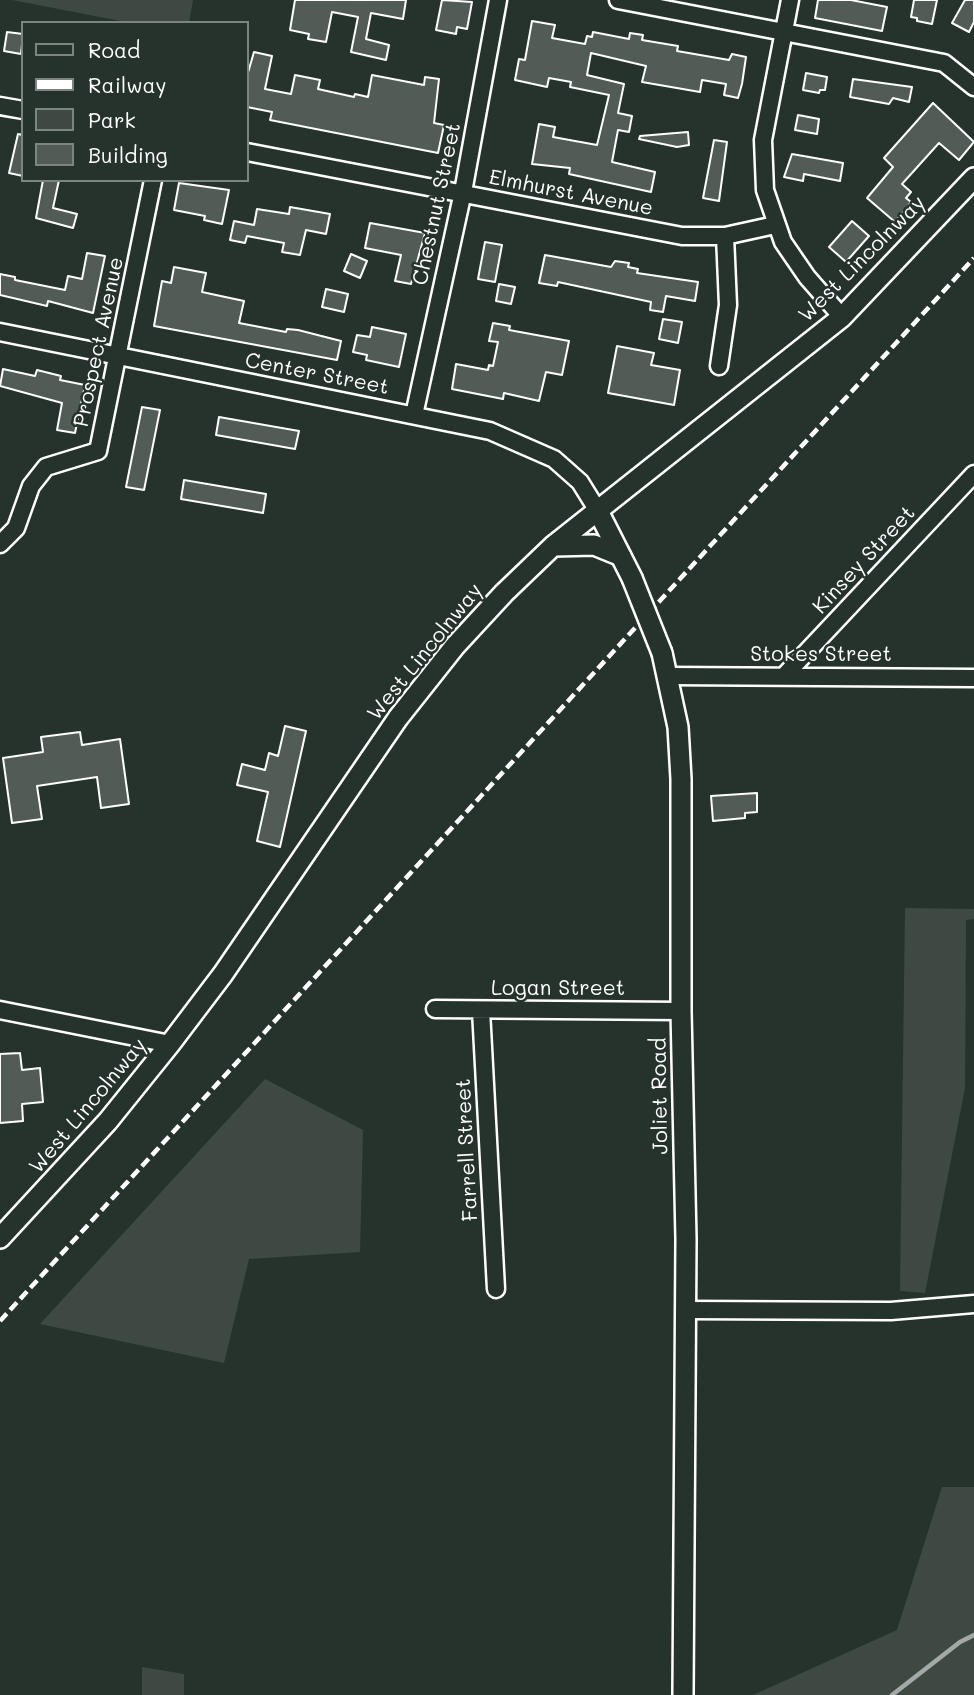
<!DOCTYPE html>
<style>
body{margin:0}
#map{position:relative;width:974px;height:1695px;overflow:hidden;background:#26332d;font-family:Mali,sans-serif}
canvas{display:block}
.legend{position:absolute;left:21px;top:21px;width:228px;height:161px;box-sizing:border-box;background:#26332d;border:2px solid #7d8581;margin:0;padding:9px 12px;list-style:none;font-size:21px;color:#fff}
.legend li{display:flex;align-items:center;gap:14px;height:35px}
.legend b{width:35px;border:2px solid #7d8581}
</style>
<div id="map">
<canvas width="974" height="1695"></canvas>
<ul class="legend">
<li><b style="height:9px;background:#26332d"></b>Road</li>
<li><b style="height:9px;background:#fff"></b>Railway</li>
<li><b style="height:19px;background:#3e4944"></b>Park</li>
<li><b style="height:19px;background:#515c57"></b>Building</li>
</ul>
</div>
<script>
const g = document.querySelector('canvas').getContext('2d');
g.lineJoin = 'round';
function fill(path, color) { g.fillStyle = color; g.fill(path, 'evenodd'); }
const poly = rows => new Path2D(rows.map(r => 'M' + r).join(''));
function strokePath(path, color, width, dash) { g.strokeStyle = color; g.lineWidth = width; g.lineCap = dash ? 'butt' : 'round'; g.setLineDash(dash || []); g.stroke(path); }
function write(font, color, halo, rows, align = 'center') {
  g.font = font + ' Mali,sans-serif'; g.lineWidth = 5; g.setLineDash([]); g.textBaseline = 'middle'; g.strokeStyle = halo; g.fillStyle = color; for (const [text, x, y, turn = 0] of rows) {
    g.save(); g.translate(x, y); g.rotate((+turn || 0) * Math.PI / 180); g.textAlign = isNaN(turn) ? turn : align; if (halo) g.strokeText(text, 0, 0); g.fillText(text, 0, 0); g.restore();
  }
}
fill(poly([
 [12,0,193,0,189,23,131,23],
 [905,908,974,909,974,919,966,920,965,1088,925,1293,900,1291],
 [265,1079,363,1130,360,1252,249,1259,224,1363,40,1324],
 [942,1487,974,1487,974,1695,753,1695,897,1630],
 [142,1667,184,1674,184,1695,142,1695]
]), '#3e4944');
strokePath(poly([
 [892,1695,960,1642,974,1635]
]), '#a4a9a7', 4.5);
const building = poly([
 [295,0,406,0,403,19,371,13,366,39,389,45,386,60,351,52,358,17,332,12,326,42,308,39,309,34,290,30,295,0],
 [442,0,472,2,467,29,457,27,456,34,436,30,442,0],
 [818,0,851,0,887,7,882,31,815,18,818,0],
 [914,0,937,0,932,24,917,21,917,18,911,17,914,0],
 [965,0,974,0,974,22,969,32,952,23,965,0],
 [532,21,555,25,552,38,585,44,587,36,592,37,593,32,629,39,630,33,643,35,642,40,678,46,677,51,729,60,732,54,746,57,742,84,738,98,724,95,726,84,702,80,700,92,642,82,646,66,591,53,587,75,624,84,618,113,632,116,629,132,618,130,612,162,655,172,651,192,569,174,570,168,532,164,539,124,555,127,553,137,597,145,609,95,570,87,571,82,549,78,547,87,515,80,519,59,525,60,532,21],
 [7,32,23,34,21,54,4,51,7,32],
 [254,52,272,56,265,89,291,94,295,75,320,80,318,89,354,97,355,94,368,97,372,75,424,85,425,77,439,79,434,123,444,125,438,153,270,120,272,112,247,107,247,76,254,52],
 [806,73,827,77,825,90,820,90,819,93,803,90,806,73],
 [853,79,912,87,909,102,893,98,889,104,850,97,853,79],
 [933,103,974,142,959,160,939,143,902,184,911,192,906,198,911,202,895,222,867,198,893,167,884,158,933,103],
 [798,115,819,119,817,134,795,130,798,115],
 [688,132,689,145,677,147,639,139,640,136,688,132],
 [18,134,23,135,23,176,9,173,18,134],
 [714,140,727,142,719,201,703,198,714,140],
 [792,154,843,163,840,181,804,174,803,181,784,177,792,154],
 [43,180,59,180,53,208,77,214,73,228,36,218,43,180],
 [179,183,229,190,222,224,204,220,205,216,174,210,179,183],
 [290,207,330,214,326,234,306,230,300,255,282,252,284,243,247,236,245,243,230,240,234,221,254,225,257,209,289,214,290,207],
 [852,221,869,236,846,262,829,247,852,221],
 [370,223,425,233,411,284,395,281,401,255,365,248,370,223],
 [485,242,502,245,495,282,478,279,485,242],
 [87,253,105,256,93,313,48,301,47,306,0,295,0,274,15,277,15,280,65,290,68,276,82,279,87,253],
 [351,254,367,261,360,278,344,271,351,254],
 [545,255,611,267,615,261,629,263,628,267,638,269,637,273,698,282,695,301,666,296,663,312,650,310,651,302,558,282,557,286,539,283,545,255],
 [174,267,206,273,202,292,244,301,239,323,286,332,287,329,298,330,341,341,337,360,154,326,162,281,171,283,174,267],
 [499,284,515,287,511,304,496,301,499,284],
 [326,289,348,294,344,312,322,307,326,289],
 [663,319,682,322,678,343,659,339,663,319],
 [493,323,510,326,509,330,569,341,562,375,546,372,539,401,504,393,503,399,452,389,456,364,488,370,489,365,493,366,498,342,489,341,493,323],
 [372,327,406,334,399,367,366,360,367,355,353,352,357,335,370,337,372,327],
 [617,346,654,353,651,365,680,370,674,405,608,393,617,346],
 [3,369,35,376,37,370,61,376,60,380,85,385,75,433,57,430,62,403,0,386,3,369],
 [142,407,160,410,144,490,126,487,142,407],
 [219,417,299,431,295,449,216,435,219,417],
 [184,480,266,494,263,513,181,499,184,480],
 [285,726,306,731,280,847,257,841,268,792,237,785,242,764,265,770,269,753,278,756,285,726],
 [80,732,82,745,120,739,129,804,101,808,97,777,37,786,42,819,12,823,3,758,43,752,41,737,80,732],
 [757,793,757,812,745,813,745,818,713,821,711,796,757,793],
 [20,1053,22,1070,40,1068,43,1102,22,1104,23,1121,0,1123,0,1054,20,1053]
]);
fill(building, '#515c57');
strokePath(building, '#fff', 2);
const minor = poly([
 [618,0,944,63,974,87],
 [790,0,763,140,765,190,783,242,807,277,842,317],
 [0,106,23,110],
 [247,152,682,236,725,236,775,225],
 [0,332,490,431,554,459,580,482,598,511],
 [719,366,728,305,725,236],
 [414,415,463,192,498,0],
 [0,544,16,528,31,486,46,467,98,451,153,180],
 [785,675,974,474],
 [668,676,974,678],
 [435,1009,681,1011],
 [0,1010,170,1044],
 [481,1010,496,1289],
 [686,1310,891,1311,974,1304]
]);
const major = poly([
 [598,511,632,578],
 [554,546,594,545,621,556],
 [662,653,678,727,681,779,681,1011,686,1239,683,1695],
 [0,1238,108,1121,170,1044,223,974,398,718,455,646,504,593,553,546,842,317,974,178]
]);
strokePath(minor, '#fff', 21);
strokePath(major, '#fff', 24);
strokePath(minor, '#26332d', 16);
strokePath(major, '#26332d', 19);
strokePath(poly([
 [0,1321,974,258]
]), '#fff', 4.5, [10, 5]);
const majorBridge = poly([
 [632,578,662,653]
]);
strokePath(majorBridge, '#fff', 24, []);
strokePath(majorBridge, '#26332d', 19);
write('21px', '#fff', '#26332d', [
 ["Elmhurst Avenue",571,193,11],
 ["Chestnut Street",437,204,-78],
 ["West Lincolnway",862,259,-45],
 ["Prospect Avenue",99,342,-78],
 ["Center Street",317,374,11],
 ["Kinsey Street",864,560,-47],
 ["West Lincolnway",425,652,-51],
 ["Stokes Street",821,655],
 ["Logan Street",558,989],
 ["Joliet Road",660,1096,-91],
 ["West Lincolnway",88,1106,-50],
 ["Farrell Street",467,1150,-93]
]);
</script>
